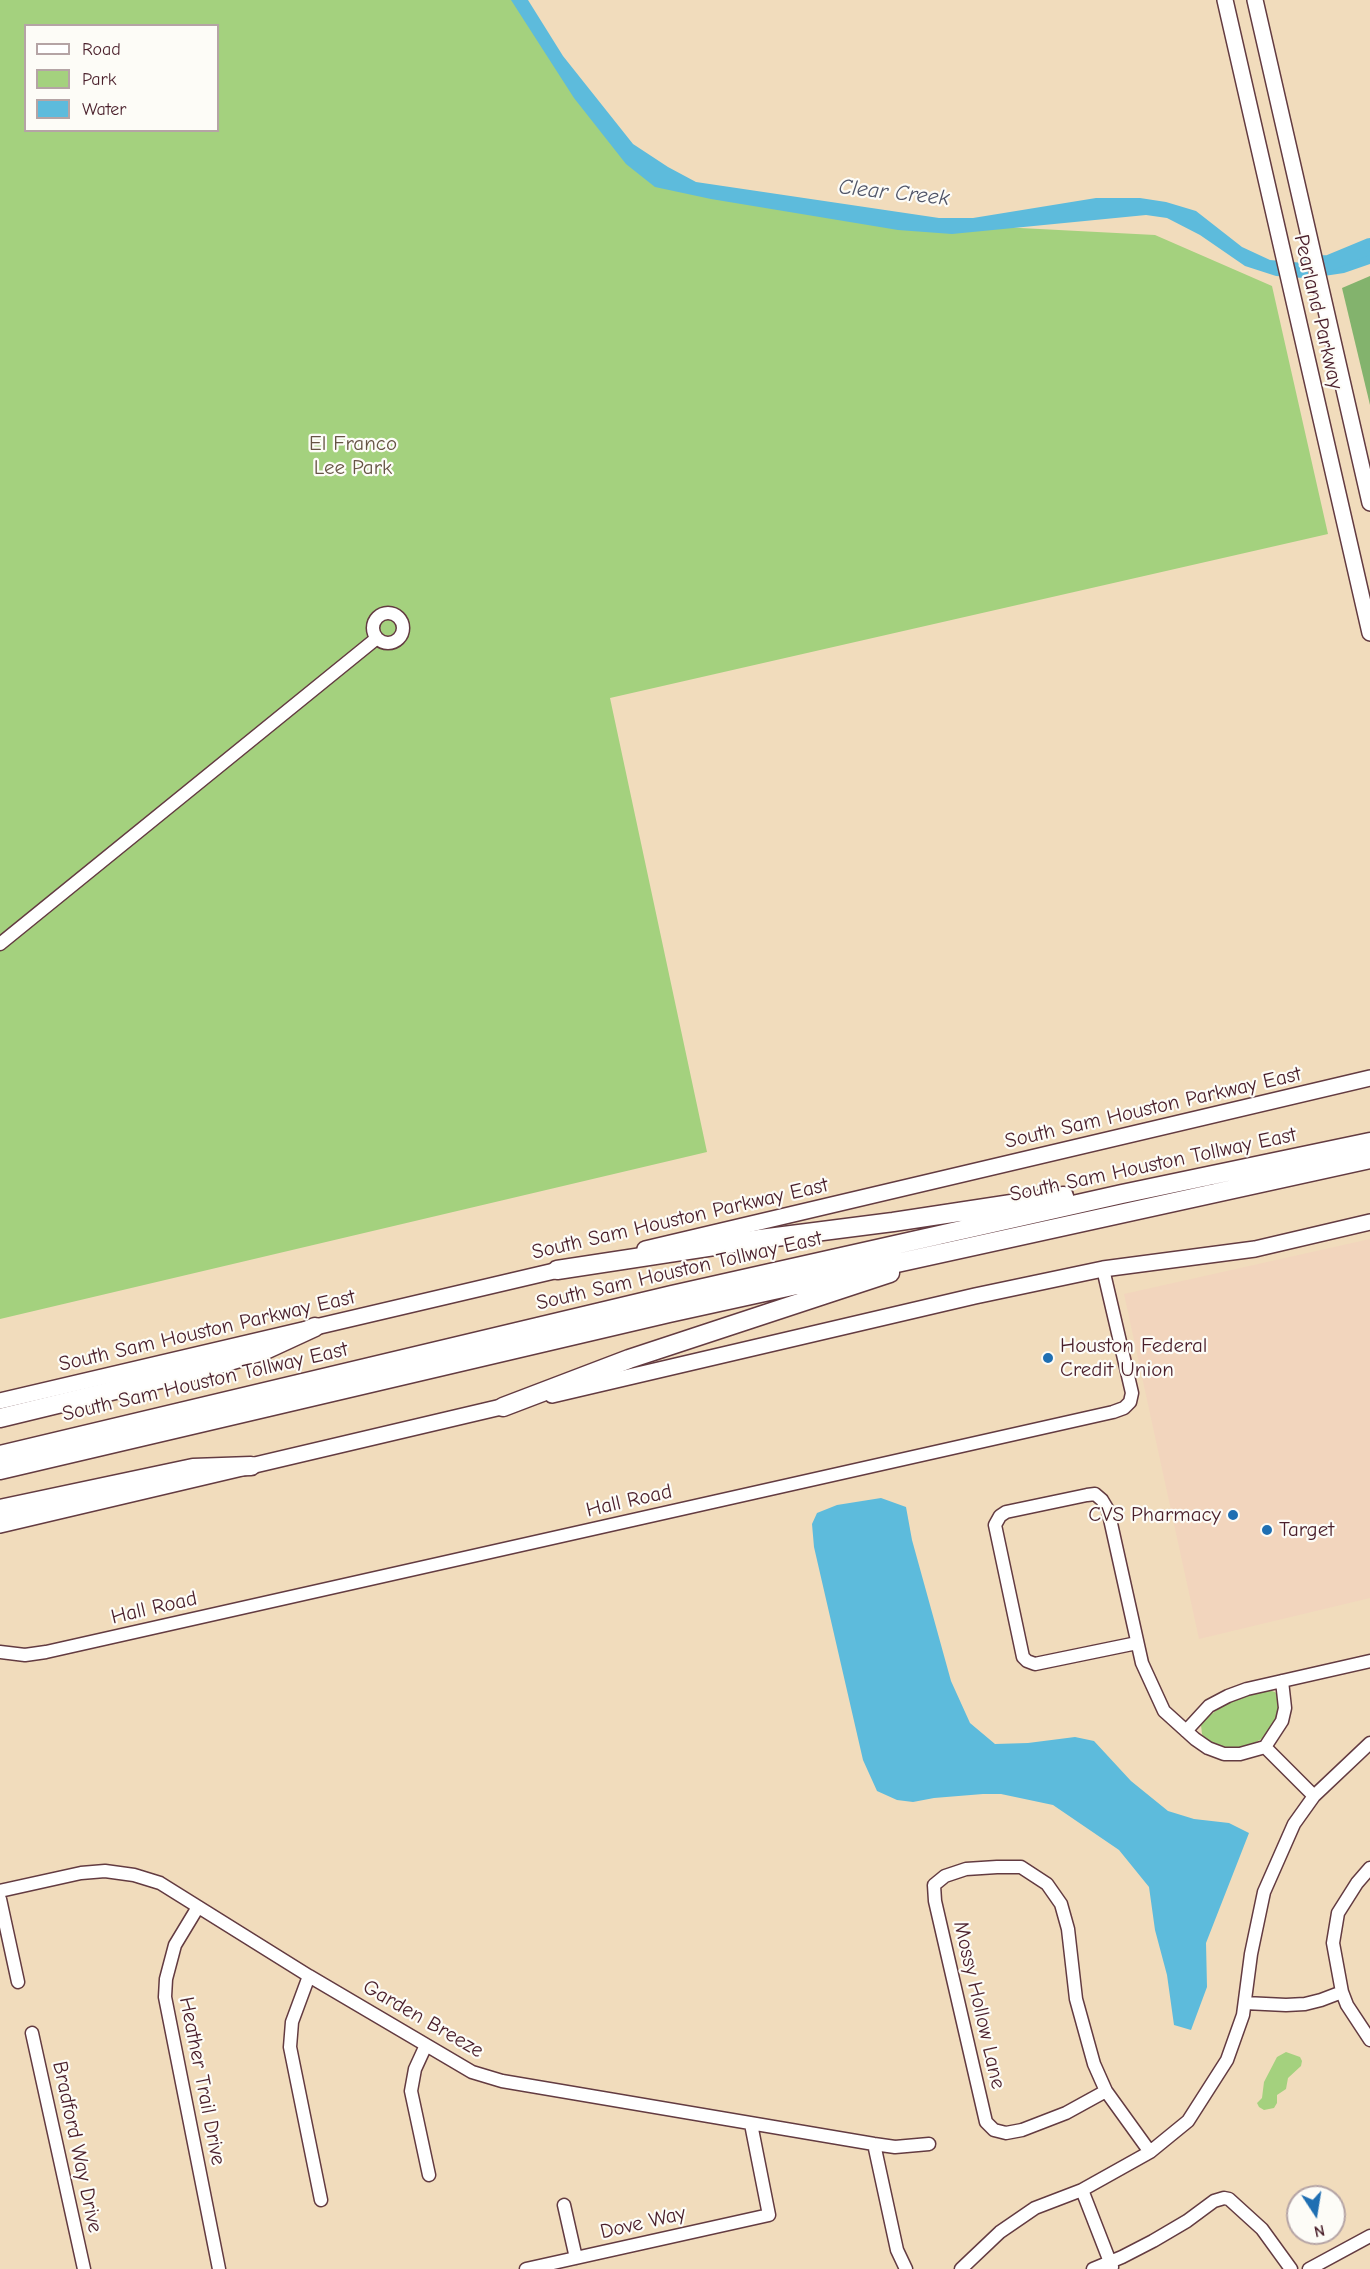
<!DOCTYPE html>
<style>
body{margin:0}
#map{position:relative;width:1370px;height:2269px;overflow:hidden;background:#f1dcbc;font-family:"Comic Neue",sans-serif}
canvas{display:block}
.legend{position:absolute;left:24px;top:24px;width:195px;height:108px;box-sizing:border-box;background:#fdfcf7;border:2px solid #b5a4a5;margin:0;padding:8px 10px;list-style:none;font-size:18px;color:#4a1f2b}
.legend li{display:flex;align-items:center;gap:12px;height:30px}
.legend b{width:30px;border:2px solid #b5a4a5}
.north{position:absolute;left:1286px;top:2185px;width:60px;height:60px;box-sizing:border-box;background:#fdfcf7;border:2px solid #b5a4a5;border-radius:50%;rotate:168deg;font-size:16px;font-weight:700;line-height:24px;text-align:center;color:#4a1f2b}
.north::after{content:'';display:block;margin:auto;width:21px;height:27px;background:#1f6fb2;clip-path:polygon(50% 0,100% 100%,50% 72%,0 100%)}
</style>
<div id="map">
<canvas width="1370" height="2269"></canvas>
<ul class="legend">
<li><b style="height:8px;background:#fff"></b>Road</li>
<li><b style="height:16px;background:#a4d17e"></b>Park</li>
<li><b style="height:16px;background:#5dbbdc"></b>Water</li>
</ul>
<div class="north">N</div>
</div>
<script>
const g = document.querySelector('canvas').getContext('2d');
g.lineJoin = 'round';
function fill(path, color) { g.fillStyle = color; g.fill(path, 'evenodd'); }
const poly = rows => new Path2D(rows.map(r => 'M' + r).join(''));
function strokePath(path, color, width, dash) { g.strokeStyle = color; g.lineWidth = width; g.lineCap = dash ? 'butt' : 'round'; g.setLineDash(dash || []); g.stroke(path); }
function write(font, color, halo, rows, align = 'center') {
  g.font = font + ' "Comic Neue",sans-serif'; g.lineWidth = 4.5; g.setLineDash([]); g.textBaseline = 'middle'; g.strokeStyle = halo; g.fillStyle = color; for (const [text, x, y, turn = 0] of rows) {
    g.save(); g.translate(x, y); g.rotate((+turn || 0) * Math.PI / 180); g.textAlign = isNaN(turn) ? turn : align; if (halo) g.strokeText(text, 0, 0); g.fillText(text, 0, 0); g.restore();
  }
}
fill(poly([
 [1370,1239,1370,1598,1199,1639,1124,1294]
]), '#f2d5bd');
fill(poly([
 [0,0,518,0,635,160,706,191,943,224,1155,235,1272,286,1328,534,610,698,707,1152,0,1319],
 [26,26,218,26,218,130,26,130],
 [1269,1690,1275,1692,1279,1697,1280,1705,1278,1715,1267,1736,1245,1748,1233,1749,1207,1742,1202,1734,1201,1725,1206,1718,1224,1705,1244,1696],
 [1286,2052,1300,2057,1302,2061,1301,2066,1288,2078,1286,2089,1277,2095,1277,2103,1274,2108,1264,2110,1259,2107,1257,2103,1262,2098,1264,2082,1277,2057]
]), '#a4d17e');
fill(poly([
 [1370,276,1370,405,1342,288]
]), '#83b36d');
fill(poly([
 [511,0,528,0,563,56,633,144,668,167,696,182,939,218,973,218,1096,198,1140,198,1166,202,1196,211,1242,247,1270,260,1304,263,1337,262,1355,258,1370,252,1370,264,1344,273,1324,276,1303,278,1276,276,1245,266,1200,235,1167,218,1146,215,952,234,898,230,711,199,655,187,626,164,574,98],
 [881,1498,906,1507,912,1540,951,1681,970,1723,995,1744,1028,1743,1075,1737,1094,1741,1131,1781,1168,1811,1194,1819,1229,1823,1249,1833,1206,1943,1207,1987,1191,2030,1174,2025,1167,1975,1155,1930,1149,1887,1119,1850,1053,1805,1001,1794,983,1794,934,1798,913,1802,897,1800,877,1791,863,1760,814,1547,812,1524,817,1513,837,1505]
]), '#5dbbdc');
strokePath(poly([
 [1308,264,1329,263,1370,246]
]), '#5dbbdc', 16);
const minor = poly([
 '373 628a15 15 0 1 1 30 0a15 15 0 1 1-30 0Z',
 [0,944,377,638],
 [1137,1643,1035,1664,1027,1661,1023,1657,995,1525,1000,1516,1006,1512,1087,1495,1095,1494,1102,1500,1108,1510,1142,1663,1164,1711,1195,1739,1208,1748,1224,1754,1240,1754,1265,1747,1282,1721,1285,1708,1282,1681],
 [0,1652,25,1655,46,1652,1113,1412,1124,1408,1130,1402,1132,1393,1103,1269],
 [1186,1731,1209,1706,1228,1696,1247,1689,1370,1661],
 [1265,1747,1314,1796],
 [1370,1868,1357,1883,1338,1913,1333,1943,1342,1992,1347,2005,1370,2040],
 [0,1891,81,1873,105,1871,134,1875,160,1883,309,1976,472,2072,502,2081,874,2144,895,2147,929,2144],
 [0,1899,18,1982],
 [198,1907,175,1945,166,1979,165,1997,219,2269],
 [309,1976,292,2022,290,2047,321,2200],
 [1245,2003,1286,2005,1305,2004,1321,2000,1342,1992],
 [32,2033,84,2269],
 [426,2045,415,2069,411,2091,429,2175],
 [1106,2091,1066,2113,1022,2130,1006,2133,994,2130,986,2122,935,1901,934,1885,945,1876,966,1869,997,1867,1021,1867,1047,1884,1061,1904,1068,1929,1076,1999,1094,2064,1106,2091,1150,2152],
 [874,2144,897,2250,906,2269],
 [1082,2190,1112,2267],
 [564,2205,576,2258],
 [526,2269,769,2215,751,2124],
 [961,2269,1000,2232,1035,2208,1082,2190,1150,2152,1188,2121,1227,2060,1243,2015,1251,1954,1264,1892,1294,1824,1314,1796,1370,1743],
 [1093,2269,1122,2257,1153,2241,1187,2221,1214,2201,1224,2198,1229,2199,1262,2229,1291,2269],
 [1309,2269,1370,2236]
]);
const major = poly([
 [1225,0,1370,633],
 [1255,0,1370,503],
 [645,1249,1370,1078],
 [552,1395,975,1296,1103,1269,1255,1249,1370,1222],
 [0,1401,567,1268],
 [0,1525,514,1404]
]);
const highway = poly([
 [557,1270,760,1239,893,1222,1064,1196],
 [503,1407,629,1359,890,1273],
 [0,1418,210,1367,263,1351,315,1327],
 [0,1455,672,1295,1122,1194,1370,1142],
 [0,1470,669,1313,1370,1159],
 [0,1509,193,1468,251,1466]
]);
strokePath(minor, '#633b41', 15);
strokePath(major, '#633b41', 18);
strokePath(highway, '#633b41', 21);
strokePath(minor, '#fff', 12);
strokePath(major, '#fff', 15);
strokePath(highway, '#fff', 18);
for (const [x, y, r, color] of [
 [1048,1358,6,"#1f6fb2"],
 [1233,1515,6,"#1f6fb2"],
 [1267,1530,6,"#1f6fb2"]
]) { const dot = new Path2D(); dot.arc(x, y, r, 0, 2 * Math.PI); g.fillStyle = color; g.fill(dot); strokePath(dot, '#fdfcf7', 2); }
write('21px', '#4a1f2b', '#fdfcf7', [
 ["Pearland Parkway",1318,312,77],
 ["South Sam Houston Parkway East",1153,1108,-13],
 ["South Sam Houston Tollway East",1153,1165,-12],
 ["South Sam Houston Parkway East",680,1219,-13],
 ["South Sam Houston Tollway East",679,1271,-13],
 ["South Sam Houston Parkway East",207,1331,-13],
 ["South Sam Houston Tollway East",205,1382,-13],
 ["Hall Road",629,1501,-13],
 ["Hall Road",154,1608,-13],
 ["Mossy Hollow Lane",979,2005,77],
 ["Garden Breeze",423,2019,30],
 ["Heather Trail Drive",202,2081,79],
 ["Bradford Way Drive",77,2147,78],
 ["Dove Way",643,2223,-13]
]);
write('21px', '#655444', '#fdfcf7', [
 ["El Franco",353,444],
 ["Lee Park",353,468]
]);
write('21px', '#4a1f2b', '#fdfcf7', [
 ["Houston Federal",1060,1346],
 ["Credit Union",1060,1370],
 ["CVS Pharmacy",1221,1515,"right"],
 ["Target",1279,1530]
], 'left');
write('italic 22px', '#515669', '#fdfcf7', [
 ["Clear Creek",894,193,6]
]);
</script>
